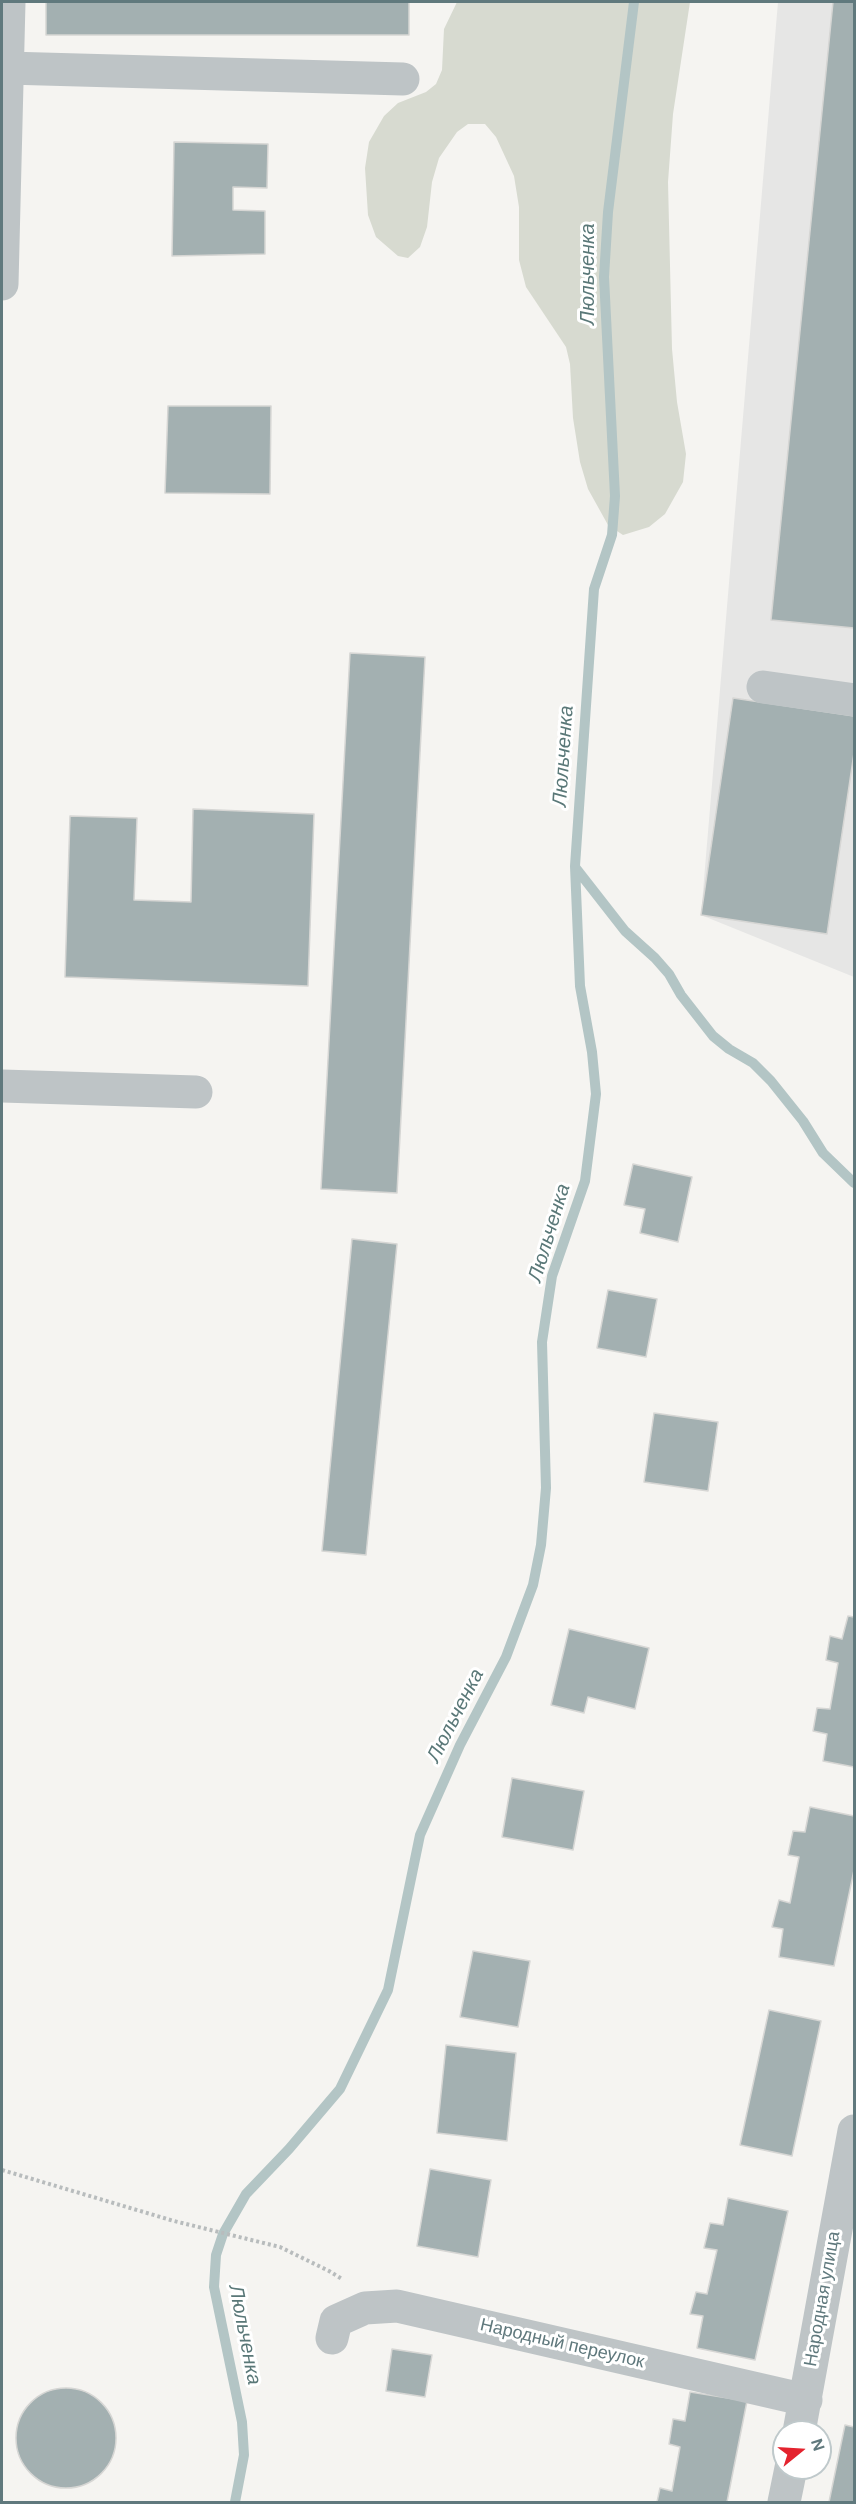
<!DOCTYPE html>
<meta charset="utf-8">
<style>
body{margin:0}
#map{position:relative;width:856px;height:2504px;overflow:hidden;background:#f5f4f1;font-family:"DM Sans",sans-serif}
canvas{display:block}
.frame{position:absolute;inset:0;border:3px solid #60797d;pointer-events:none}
.north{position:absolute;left:772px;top:2420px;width:60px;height:60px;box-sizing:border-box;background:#fff;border:2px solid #bfc9cb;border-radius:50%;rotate:72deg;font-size:16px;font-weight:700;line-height:24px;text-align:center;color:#60797d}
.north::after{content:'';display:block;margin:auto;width:21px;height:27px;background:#e4232e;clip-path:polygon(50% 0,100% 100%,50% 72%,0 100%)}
</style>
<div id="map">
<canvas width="856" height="2504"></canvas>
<div class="frame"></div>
<div class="north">N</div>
</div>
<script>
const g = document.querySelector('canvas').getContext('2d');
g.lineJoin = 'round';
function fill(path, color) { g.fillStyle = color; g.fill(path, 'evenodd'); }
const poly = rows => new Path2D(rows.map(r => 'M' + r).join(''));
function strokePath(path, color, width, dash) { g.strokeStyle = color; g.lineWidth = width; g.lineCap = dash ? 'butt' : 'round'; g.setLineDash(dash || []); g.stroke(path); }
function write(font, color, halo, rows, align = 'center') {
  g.font = font + ' "DM Sans",sans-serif'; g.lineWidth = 6; g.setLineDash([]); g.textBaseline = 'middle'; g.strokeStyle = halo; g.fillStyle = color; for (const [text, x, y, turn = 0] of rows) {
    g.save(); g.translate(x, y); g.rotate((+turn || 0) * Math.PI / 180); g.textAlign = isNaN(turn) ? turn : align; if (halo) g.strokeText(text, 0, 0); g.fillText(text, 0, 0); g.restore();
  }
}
fill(poly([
 [778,2,854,2,854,977,701,915]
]), '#e6e6e5');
fill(poly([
 [457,2,690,2,673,114,668,182,672,349,677,402,686,454,683,482,665,514,649,527,623,535,608,525,588,489,580,462,573,418,570,364,566,347,526,287,519,260,519,207,514,176,496,137,485,124,468,124,457,132,439,158,432,182,427,227,420,247,408,258,398,256,376,237,368,215,365,168,369,142,384,116,398,103,426,92,436,84,442,70,444,29]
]), '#d7dad0');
strokePath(poly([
 [575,867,625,931,655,958,669,974,681,995,713,1036,729,1049,753,1063,771,1081,803,1121,823,1153,854,1183],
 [235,2502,244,2455,242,2422,214,2287,216,2255,223,2234,246,2194,289,2149,340,2089,388,1990,420,1835,460,1745,506,1657,533,1585,541,1545,546,1488,542,1342,552,1276,585,1181,596,1094,592,1052,580,986,575,866,594,589,612,535,615,496,604,277,608,212,634,2]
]), '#b3c5c5', 10);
const building = poly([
 [46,2,409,2,409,35,46,35,46,2],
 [833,2,854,2,854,628,771,620,833,2],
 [174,142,268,144,267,188,233,187,233,210,265,211,265,254,172,256,174,142],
 [168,406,271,406,270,494,165,493,168,406],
 [350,653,425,657,397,1193,321,1189,350,653],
 [733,698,854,716,854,753,827,934,701,915,733,698],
 [193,809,314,814,308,986,65,977,70,816,137,818,134,900,191,902,193,809],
 [633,1164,692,1177,678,1242,640,1233,645,1209,624,1205,633,1164],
 [352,1239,397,1244,366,1555,322,1551,352,1239],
 [608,1290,657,1299,646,1357,597,1348,608,1290],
 [654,1413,718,1422,708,1491,644,1482,654,1413],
 [848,1616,854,1617,854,1767,823,1761,827,1734,813,1731,817,1708,830,1709,838,1663,826,1660,830,1636,842,1639,848,1616],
 [569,1629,649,1648,635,1709,588,1697,584,1713,551,1705,569,1629],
 [512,1778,584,1791,573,1850,502,1837,512,1778],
 [810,1807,854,1816,854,1870,834,1966,779,1957,783,1929,772,1927,779,1900,790,1903,799,1857,788,1855,793,1831,805,1832,810,1807],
 [473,1951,530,1961,518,2027,460,2017,473,1951],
 [769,2010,821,2021,792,2156,740,2145,769,2010],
 [446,2045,516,2053,507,2141,437,2133,446,2045],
 [430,2169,491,2180,478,2257,417,2246,430,2169],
 [728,2198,788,2211,755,2360,697,2348,703,2316,690,2314,696,2292,707,2294,717,2250,704,2248,710,2223,723,2225,728,2198],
 [392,2349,432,2355,425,2397,386,2391,392,2349],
 '16 2438a50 50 0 1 1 100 0a50 50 0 1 1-100 0Z',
 [690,2392,747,2401,727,2502,657,2502,660,2488,672,2491,680,2447,669,2444,673,2419,685,2421,690,2392],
 [845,2425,854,2427,854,2502,829,2502,845,2425]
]);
fill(building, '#a3b0b1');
strokePath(building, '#d6d6d4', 1.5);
strokePath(poly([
 [2,2170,174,2221,280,2247,329,2271,342,2279]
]), '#b8bcbd', 4, [3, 3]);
strokePath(poly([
 [7,68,403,79],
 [2,284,9,2],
 [763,687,854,700],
 [2,1086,196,1092],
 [332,2338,336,2321,365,2308,397,2306,806,2400],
 [799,2432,854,2131],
 [784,2502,791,2468]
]), '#bec4c6', 33);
write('18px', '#60797d', '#fff', [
 ["Народная улица",823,2299,-80],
 ["Народный переулок",562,2344,13]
]);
write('italic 20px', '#5a7878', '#fff', [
 ["Люльченка",589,274,-90],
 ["Люльченка",564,756,-86],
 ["Люльченка",550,1233,-73],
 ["Люльченка",456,1716,-63],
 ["Люльченка",244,2335,79]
]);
</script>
